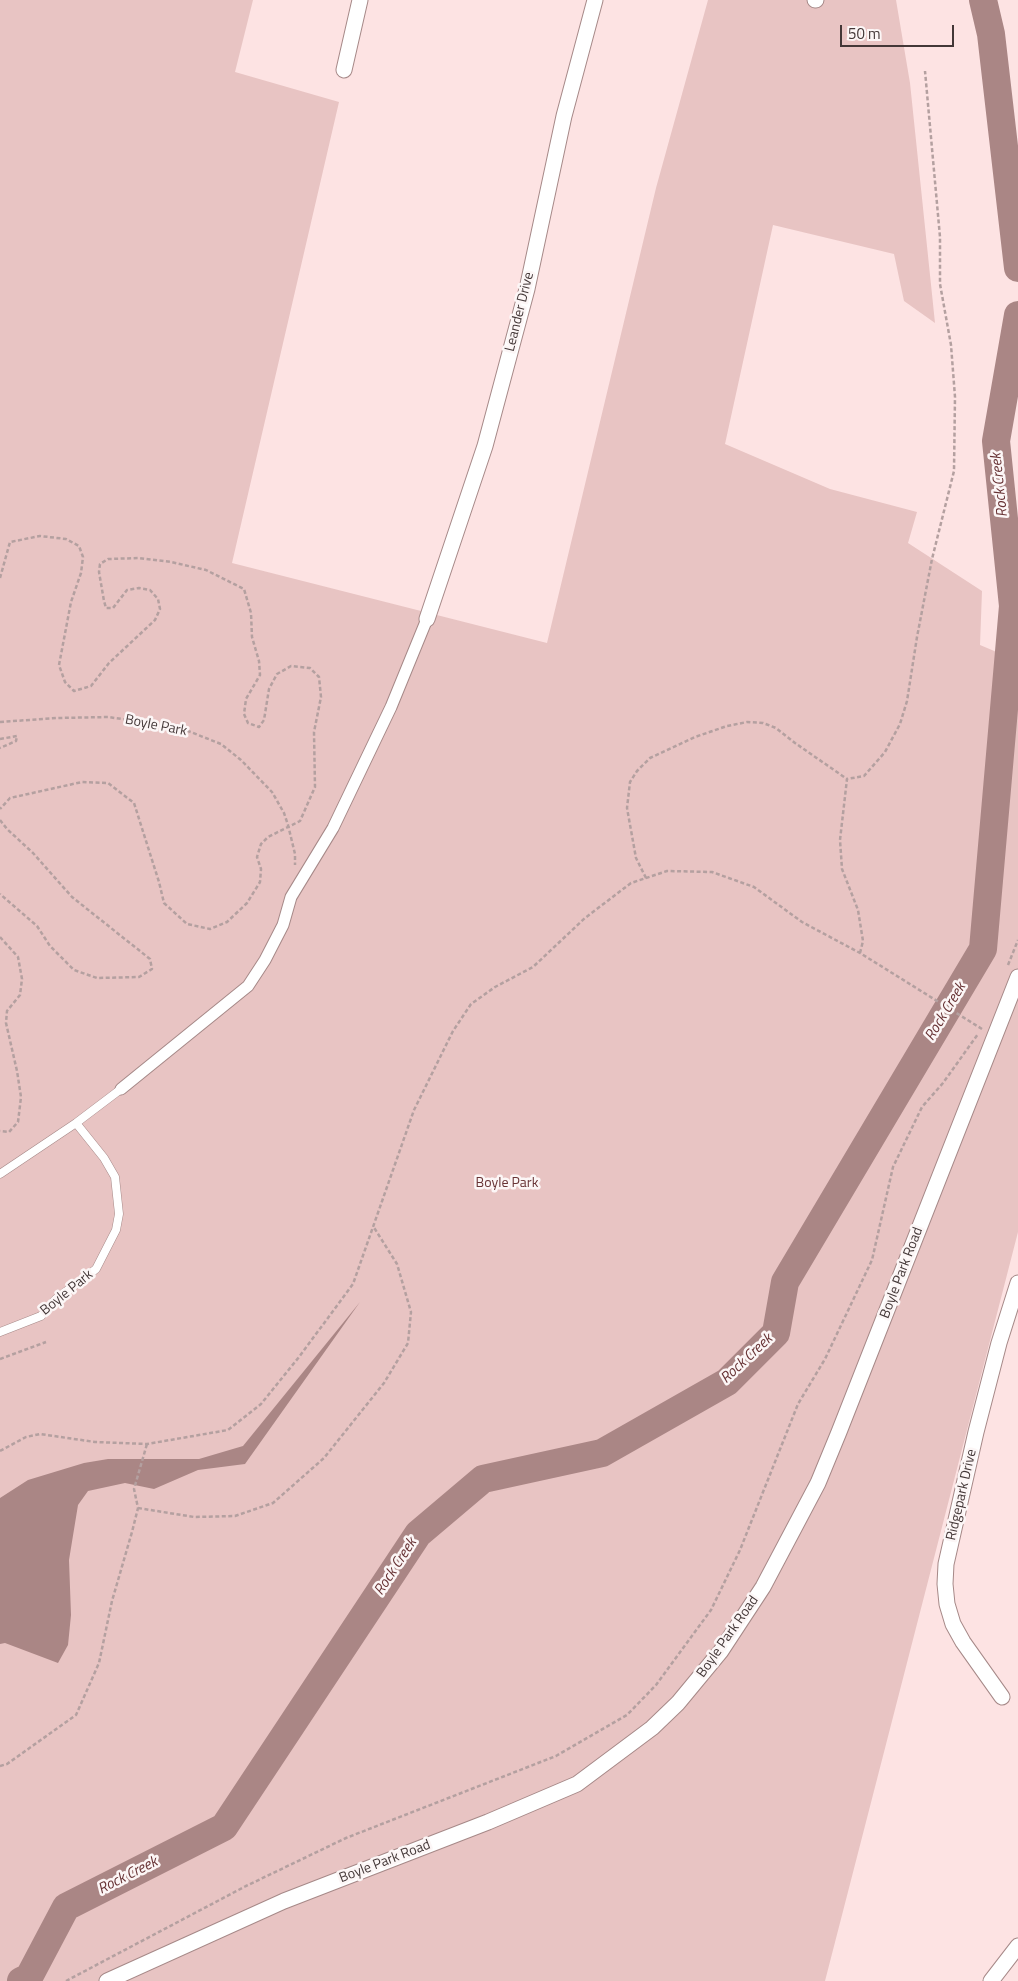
<!DOCTYPE html>
<style>
body{margin:0}
#map{position:relative;width:1018px;height:1981px;overflow:hidden;background:#fde3e3;font-family:"Titillium Web",sans-serif}
canvas{display:block}
.scale{position:absolute;left:840px;top:25px;width:114px;height:22px;box-sizing:border-box;border:2px solid #433737;border-top:0;padding-left:6px;font-size:15px;line-height:18px;white-space:nowrap;color:#433737;-webkit-text-stroke:4px #fcf6f6;paint-order:stroke}
</style>
<div id="map">
<canvas width="1018" height="1981"></canvas>
<div class="scale">50 m</div>
</div>
<script>
const g = document.querySelector('canvas').getContext('2d');
g.lineJoin = 'round';
function fill(path, color) { g.fillStyle = color; g.fill(path, 'evenodd'); }
const poly = rows => new Path2D(rows.map(r => 'M' + r).join(''));
function strokePath(path, color, width, dash) { g.strokeStyle = color; g.lineWidth = width; g.lineCap = dash ? 'butt' : 'round'; g.setLineDash(dash || []); g.stroke(path); }
function write(font, color, halo, rows, align = 'center') {
  g.font = font + ' "Titillium Web",sans-serif'; g.lineWidth = 5; g.setLineDash([]); g.textBaseline = 'middle'; g.strokeStyle = halo; g.fillStyle = color; for (const [text, x, y, turn = 0] of rows) {
    g.save(); g.translate(x, y); g.rotate((+turn || 0) * Math.PI / 180); g.textAlign = isNaN(turn) ? turn : align; if (halo) g.strokeText(text, 0, 0); g.fillText(text, 0, 0); g.restore();
  }
}
fill(poly([
 [0,0,253,0,235,72,339,102,232,563,547,643,656,188,708,0,896,0,910,83,935,323,904,301,894,254,773,225,725,444,830,489,917,512,908,543,982,591,980,645,1018,661,1018,1232,825,1981,0,1981]
]), '#e8c4c3');
fill(poly([
 [360,1302,245,1464,198,1470,154,1489,125,1483,88,1491,78,1505,69,1560,71,1615,68,1645,58,1663,5,1643,0,1644,0,1498,28,1480,84,1463,108,1459,199,1459,243,1446]
]), '#aa8685');
strokePath(poly([
 [983,0,991,34,1018,268],
 [21,1981,29,1977,66,1907,224,1827,418,1534,483,1479,602,1453,727,1382,776,1333,785,1282,983,949,1013,606,996,441,1018,315]
]), '#aa8685', 28);
const service = poly([
 [0,1174,76,1123,121,1089],
 [0,1332,41,1316,56,1299,96,1269,116,1230,119,1214,115,1177,104,1158,76,1123]
]);
const pedestrian = poly([
 [121,1089,248,986,265,960,283,925,291,897,333,828,391,707,427,619]
]);
const minor = poly([
 [815,0,816,0],
 [344,70,360,0],
 [427,619,485,446,527,289,564,116,595,0],
 [1002,1697,963,1642,953,1624,947,1604,945,1584,946,1564,976,1432,999,1343,1018,1283],
 [107,1981,284,1901,488,1822,577,1784,652,1728,678,1703,721,1651,763,1587,818,1483,839,1432,1018,977],
 [991,1981,1018,1946]
]);
strokePath(service, '#a68988', 9);
strokePath(pedestrian, '#a68988', 13);
strokePath(minor, '#a68988', 17);
strokePath(poly([
 [0,578,10,542,40,536,66,539,79,546,83,557,81,573,71,602,59,665,65,682,74,691,91,686,109,663,155,620,160,609,158,599,150,590,139,588,127,590,113,608,106,608,104,601,99,572,100,564,108,559,139,558,171,562,206,570,244,589,251,613,252,637,259,661,260,675,246,699,244,714,248,723,259,727,264,720,269,689,277,674,291,666,310,668,319,677,321,697,314,732,315,787,300,821,268,837,261,844,257,857,261,869,260,882,247,903,227,922,210,929,187,924,164,903,159,882,134,803,108,783,82,782,10,798,0,809],
 [0,722,57,718,108,717,178,727,221,744,241,760,272,792,284,813,288,825,295,854,295,865],
 [0,739,17,736,16,741,0,748],
 [0,820,7,829,33,853,72,897,150,959,152,969,139,977,97,978,74,970,50,946,37,926,0,894],
 [646,878,636,858,627,808,630,782,637,771,650,758,695,737,727,726,747,722,763,723,776,728,795,743,847,779],
 [0,937,18,957,22,979,20,995,7,1011,6,1023,17,1071,21,1097,18,1122,9,1132,0,1131],
 [860,953,863,941,858,910,842,869,840,840,847,779,864,776,885,752,900,724,907,701,917,637,932,559,954,471,955,397,951,345,940,284,940,237,925,71],
 [1008,965,1018,940],
 [0,1359,46,1342],
 [0,1451,26,1437,40,1434,95,1442,147,1444,228,1430,261,1404,299,1357,353,1284,414,1110,453,1031,471,1004,495,987,533,967,585,918,631,883,667,871,712,872,754,887,802,922,860,953,982,1029],
 [138,1508,194,1517,235,1516,273,1503,324,1458,384,1383,408,1343,411,1312,397,1264,373,1226],
 [0,1766,7,1764,76,1715,99,1663,112,1601,132,1532,138,1508,134,1489,147,1444],
 [66,1981,246,1886,346,1838,556,1756,627,1715,656,1685,711,1610,740,1550,798,1404,825,1359,872,1260,893,1167,922,1107,943,1083,978,1034]
]), '#b4a0a0', 2.5, [4, 2.5]);
strokePath(service, '#fff', 8);
strokePath(pedestrian, '#fff', 11);
strokePath(minor, '#fff', 15);
write('14px', '#433737', '#fcf6f6', [
 ["Leander Drive",520,312,-76],
 ["Boyle Park",156,726,11],
 ["Boyle Park Road",902,1273,-69],
 ["Boyle Park",67,1293,-39],
 ["Ridgepark Drive",962,1495,-77],
 ["Boyle Park Road",728,1637,-55],
 ["Boyle Park Road",385,1862,-21]
]);
write('14px', '#683335', '#fcf6f6', [
 ["Boyle Park",507,1184]
]);
write('italic 15px', '#673234', '#fcf6f6', [
 ["Rock Creek",1000,485,-96],
 ["Rock Creek",946,1012,-59],
 ["Rock Creek",747,1359,-43],
 ["Rock Creek",396,1567,-57],
 ["Rock Creek",128,1876,-27]
]);
</script>
